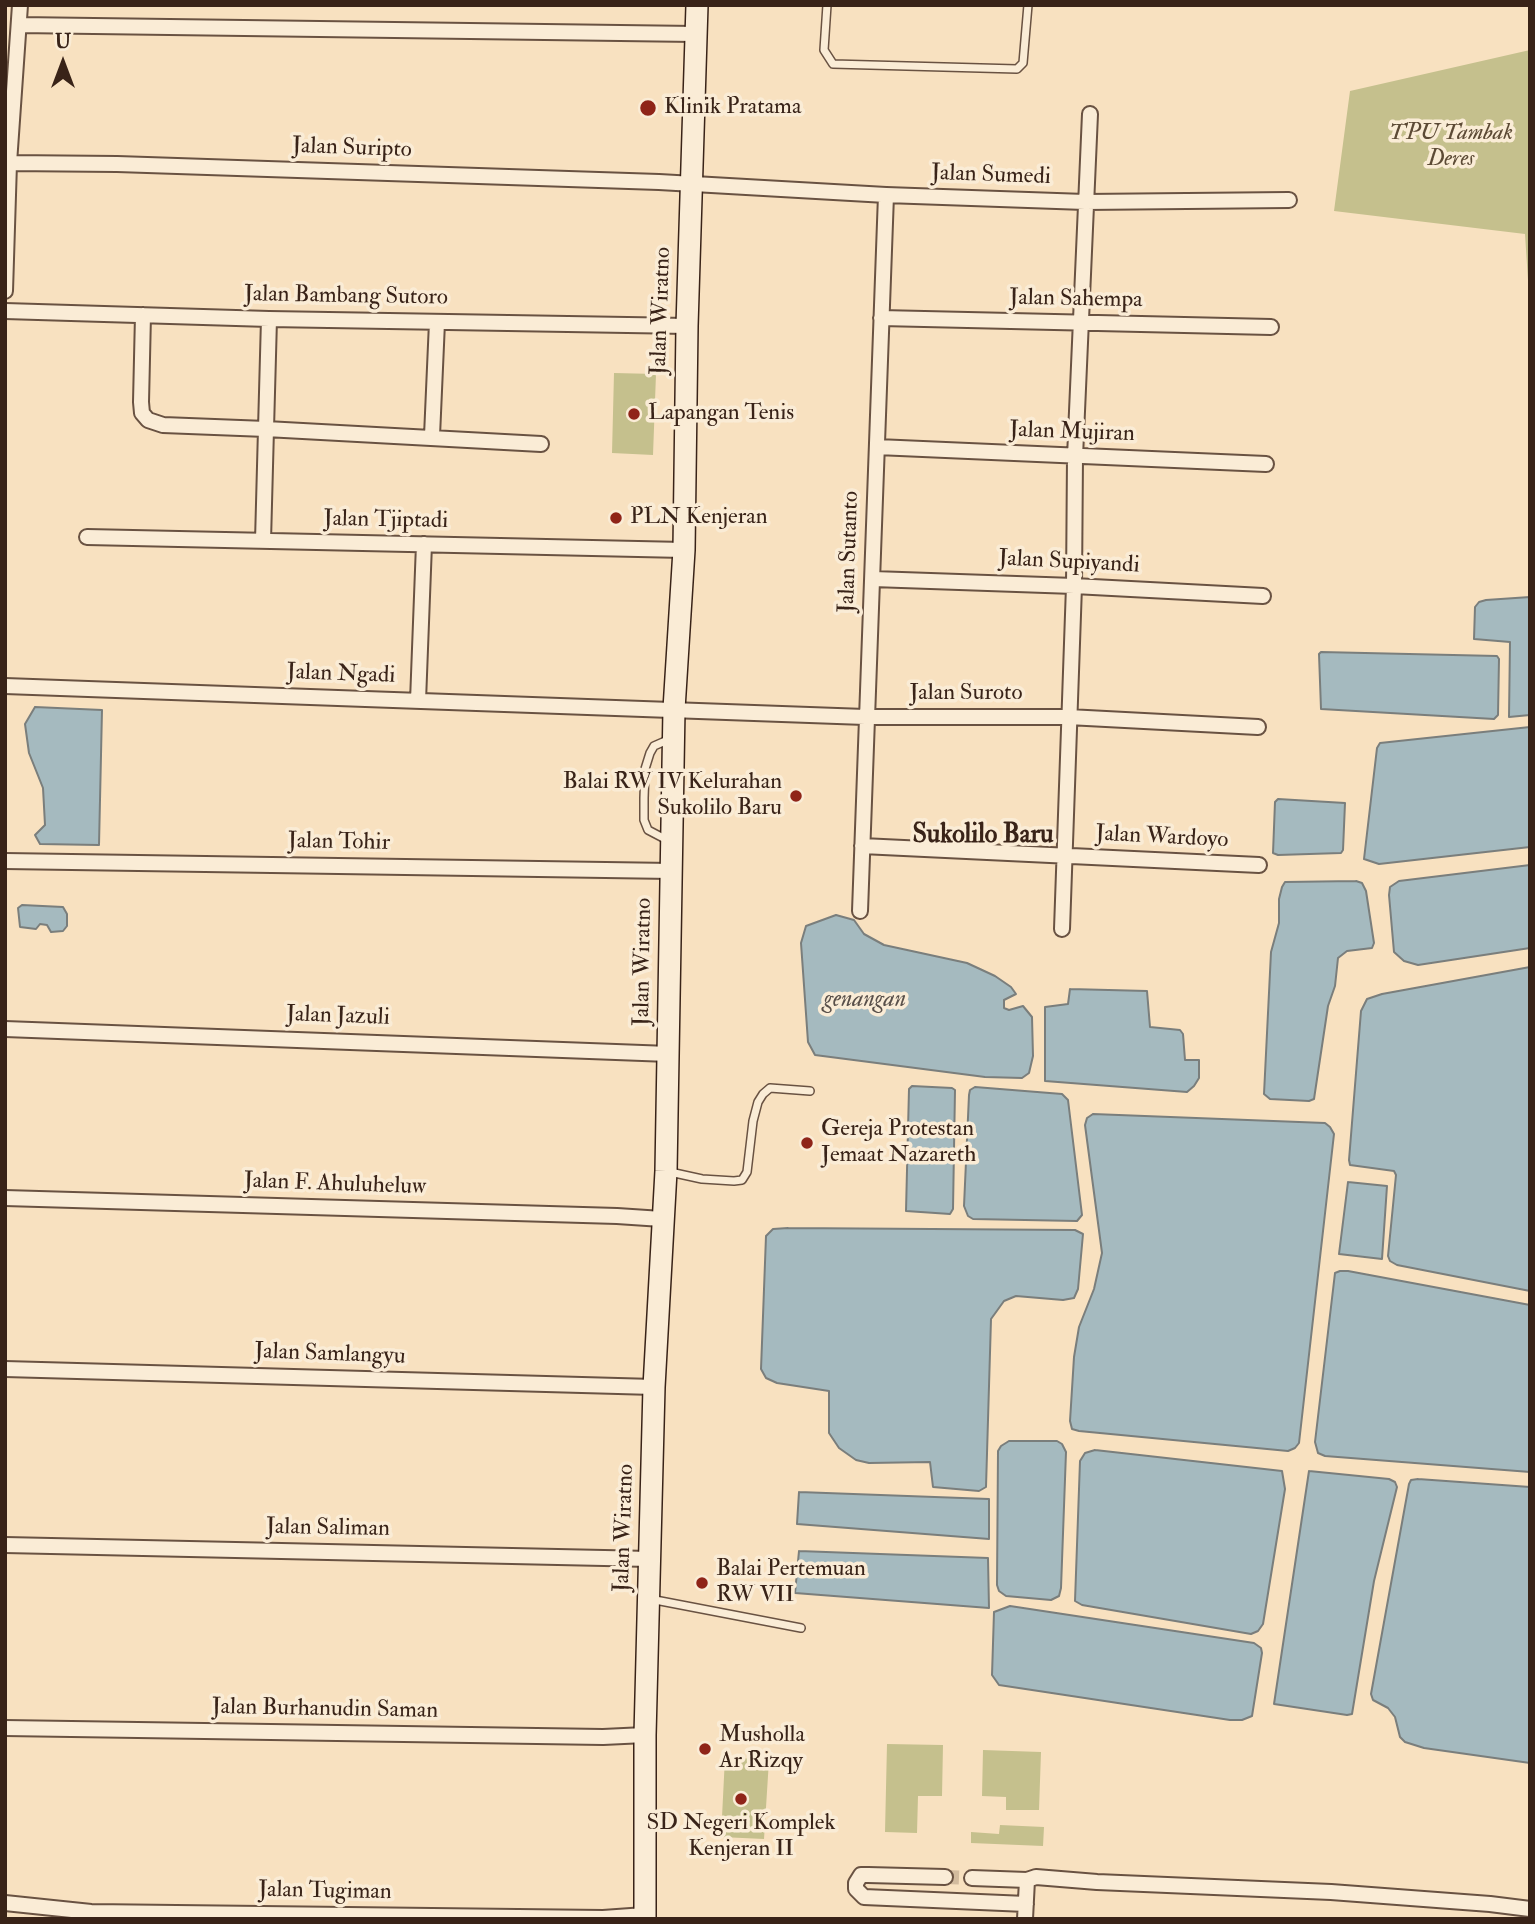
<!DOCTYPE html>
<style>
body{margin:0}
#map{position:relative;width:1535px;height:1924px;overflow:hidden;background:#f8e1c0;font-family:"IM FELL Double Pica",serif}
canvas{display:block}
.frame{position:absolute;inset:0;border:7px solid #392318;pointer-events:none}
.north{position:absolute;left:28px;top:28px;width:70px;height:70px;-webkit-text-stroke:5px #faecd6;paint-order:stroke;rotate:0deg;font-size:19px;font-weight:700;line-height:28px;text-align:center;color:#392318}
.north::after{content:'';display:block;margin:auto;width:24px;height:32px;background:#392318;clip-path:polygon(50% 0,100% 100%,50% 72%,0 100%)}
</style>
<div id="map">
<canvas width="1535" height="1924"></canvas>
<div class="frame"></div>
<div class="north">U</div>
</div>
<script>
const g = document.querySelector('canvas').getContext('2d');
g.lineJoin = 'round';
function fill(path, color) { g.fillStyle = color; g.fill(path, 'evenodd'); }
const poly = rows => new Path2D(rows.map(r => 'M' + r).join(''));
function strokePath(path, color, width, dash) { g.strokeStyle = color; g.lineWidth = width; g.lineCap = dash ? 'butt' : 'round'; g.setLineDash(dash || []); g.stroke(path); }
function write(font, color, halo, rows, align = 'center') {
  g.font = font + ' "IM FELL Double Pica",serif'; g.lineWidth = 7; g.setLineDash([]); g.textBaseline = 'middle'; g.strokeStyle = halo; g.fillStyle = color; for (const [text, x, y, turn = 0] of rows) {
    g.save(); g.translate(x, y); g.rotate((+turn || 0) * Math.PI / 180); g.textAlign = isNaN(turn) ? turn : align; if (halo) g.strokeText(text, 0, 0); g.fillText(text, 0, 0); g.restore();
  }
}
fill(poly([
 [1530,50,1530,311,1525,234,1334,211,1350,91],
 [614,373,656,374,653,455,612,453],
 [887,1744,943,1745,942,1796,918,1796,917,1833,885,1832],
 [983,1750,1041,1752,1039,1810,1006,1810,1006,1797,982,1796],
 [725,1757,769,1760,764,1839,721,1837],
 [1000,1825,1044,1827,1043,1846,971,1843,971,1832,999,1834]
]), '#c5c08d');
const water = poly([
 [1530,597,1530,715,1509,717,1510,642,1474,639,1475,607,1479,602,1486,600,1530,597],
 [1321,652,1497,656,1499,659,1498,715,1494,719,1321,709,1319,654,1321,652],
 [35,707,102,710,99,845,40,844,35,835,45,825,43,788,29,753,25,724,35,707],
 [1530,727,1530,847,1379,864,1364,859,1377,748,1380,743,1530,727],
 [1278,799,1345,803,1343,850,1341,853,1278,855,1273,853,1275,802,1278,799],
 [1530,865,1530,948,1418,965,1404,961,1394,952,1389,895,1390,887,1399,881,1530,865],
 [1356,881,1362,883,1366,891,1374,943,1372,948,1347,951,1338,958,1335,986,1328,1006,1314,1099,1309,1101,1270,1099,1264,1094,1271,952,1279,923,1279,899,1282,887,1285,882,1356,881],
 [22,905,63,907,67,914,67,926,63,931,51,932,47,925,40,924,36,929,20,927,18,908,22,905],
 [836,915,854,920,864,934,884,945,967,963,995,976,1011,987,1016,994,1004,1000,1004,1008,1009,1010,1023,1006,1032,1017,1033,1056,1029,1073,1022,1078,985,1077,815,1055,808,1042,801,943,806,926,836,915],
 [1530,967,1530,1291,1397,1265,1390,1261,1388,1256,1396,1175,1394,1171,1350,1165,1349,1160,1361,1011,1367,999,1382,994,1530,967],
 [1070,989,1147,991,1150,1027,1180,1030,1183,1034,1185,1060,1199,1060,1199,1078,1194,1086,1187,1092,1045,1081,1045,1007,1068,1004,1070,989],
 [912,1086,952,1088,955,1090,953,1209,950,1214,906,1211,909,1089,912,1086],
 [975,1087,1062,1094,1068,1100,1082,1215,1077,1221,973,1219,968,1216,964,1206,969,1095,970,1090,975,1087],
 [1093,1114,1325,1123,1330,1127,1334,1134,1299,1443,1295,1448,1288,1451,1079,1431,1072,1429,1070,1421,1074,1357,1079,1327,1094,1289,1102,1253,1085,1125,1087,1118,1093,1114],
 [1348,1182,1387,1186,1382,1259,1339,1254,1348,1182],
 [788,1228,1075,1230,1083,1234,1078,1289,1074,1298,1063,1300,1016,1296,1004,1301,991,1319,986,1487,979,1491,933,1487,930,1462,869,1463,856,1460,839,1448,829,1433,829,1391,777,1383,766,1378,761,1369,766,1236,773,1229,788,1228],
 [1340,1271,1348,1271,1530,1305,1530,1472,1325,1456,1318,1453,1315,1442,1335,1273,1340,1271],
 [1009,1441,1057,1441,1062,1444,1066,1452,1061,1588,1059,1596,1051,1600,1006,1596,999,1591,997,1585,998,1451,1001,1446,1009,1441],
 [1095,1450,1282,1471,1285,1489,1263,1624,1258,1631,1251,1634,1082,1605,1075,1601,1080,1461,1085,1453,1095,1450],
 [1309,1471,1389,1479,1395,1482,1397,1487,1374,1581,1352,1714,1347,1715,1274,1704,1309,1471],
 [1418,1479,1530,1487,1530,1763,1424,1748,1405,1742,1400,1737,1395,1717,1388,1708,1373,1700,1371,1694,1409,1484,1411,1480,1418,1479],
 [799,1492,989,1499,989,1539,797,1524,799,1492],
 [799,1551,988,1558,989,1608,795,1593,799,1551],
 [1010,1606,1254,1643,1261,1648,1262,1653,1252,1716,1242,1720,1230,1720,999,1685,992,1675,994,1612,1010,1606]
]);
fill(water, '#a5babf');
strokePath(water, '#7a7e7c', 2);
strokePath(poly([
 [945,1877,972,1878]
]), '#d2bb9e', 14, [14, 7]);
const lane = poly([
 [827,5,824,50,833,64,1017,69,1023,63,1028,5],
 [669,841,648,830,644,820,644,798,645,769,650,753,654,746,670,739],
 [670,1172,702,1179,734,1181,742,1180,747,1172,753,1121,758,1102,763,1094,770,1088,810,1091],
 [650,1599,801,1628]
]);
const street = poly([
 [19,25,695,34],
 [9,163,117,164,659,182,886,195,1085,202,1289,200],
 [5,291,9,163,20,5],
 [5,311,269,319,687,326],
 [143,315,141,402,142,413,148,420,163,425,266,429,263,541],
 [881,318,1271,327],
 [269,319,266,429,541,444],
 [432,436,437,322],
 [877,447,1266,464],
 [87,537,684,550],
 [873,579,1074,586,1263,596],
 [5,686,865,717,1068,717,1258,727],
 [418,701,424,544],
 [862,846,1259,865],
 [5,861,672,871],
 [860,911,886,195],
 [1062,929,1074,586,1075,457,1090,114],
 [5,1029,669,1054],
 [5,1198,617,1216,662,1219],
 [5,1369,654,1387],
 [5,1545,650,1559],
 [5,1728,603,1737,645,1735],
 [945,1877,868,1875,861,1875,856,1883,856,1889,864,1897,1026,1904],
 [972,1878,1027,1880],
 [5,1903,91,1912,603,1918,645,1915],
 [1025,1919,1027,1880,1036,1877,1097,1882,1331,1892,1490,1904,1530,1909]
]);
const secondary = poly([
 [645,1919,645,1735,654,1387,666,1171,674,709,684,550,687,326,697,5]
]);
strokePath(lane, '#695242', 10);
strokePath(street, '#695242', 18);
strokePath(secondary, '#392318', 24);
strokePath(lane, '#faecd6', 7);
strokePath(street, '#faecd6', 14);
strokePath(secondary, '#faecd6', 21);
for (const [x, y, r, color] of [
 [648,108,9,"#8f2418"],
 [634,414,7,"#8f2418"],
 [616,518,7,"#8f2418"],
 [796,796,7,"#8f2418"],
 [807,1143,7,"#8f2418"],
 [702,1583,7,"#8f2418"],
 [705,1749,7,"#8f2418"],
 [741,1799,7,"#8f2418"]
]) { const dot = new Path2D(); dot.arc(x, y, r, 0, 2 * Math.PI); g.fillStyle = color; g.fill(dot); strokePath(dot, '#faecd6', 2.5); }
write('23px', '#392318', '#faecd6', [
 ["Klinik Pratama",664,108],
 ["Lapangan Tenis",648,414],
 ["PLN Kenjeran",630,518],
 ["Balai RW IV Kelurahan",782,783,"right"],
 ["Sukolilo Baru",782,809,"right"],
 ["Gereja Protestan",821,1130],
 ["Jemaat Nazareth",821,1156],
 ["Balai Pertemuan",716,1570],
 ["RW VII",716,1596],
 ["Musholla",719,1736],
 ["Ar Rizqy",719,1762],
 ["SD Negeri Komplek",741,1824,"center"],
 ["Kenjeran II",741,1850,"center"]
], 'left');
write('italic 23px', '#5c4a35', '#faecd6', [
 ["TPU Tambak",1451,134],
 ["Deres",1451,160]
]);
write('23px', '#392318', '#faecd6', [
 ["Jalan Suripto",352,149,2],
 ["Jalan Sumedi",991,176,2],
 ["Jalan Bambang Sutoro",346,297,1],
 ["Jalan Sahempa",1076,300,1],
 ["Jalan Wiratno",662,311,-88],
 ["Jalan Mujiran",1072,433,2],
 ["Jalan Tjiptadi",386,521,1],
 ["Jalan Sutanto",850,552,-88],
 ["Jalan Supiyandi",1069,563,3],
 ["Jalan Ngadi",341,675,2],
 ["Jalan Suroto",966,694],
 ["Jalan Wardoyo",1162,838,3],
 ["Jalan Tohir",339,843,1],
 ["Jalan Wiratno",644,962,-89],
 ["Jalan Jazuli",338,1017,2],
 ["Jalan F. Ahuluheluw",335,1185,2],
 ["Jalan Samlangyu",330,1355,2],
 ["Jalan Wiratno",625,1528,-88],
 ["Jalan Saliman",328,1529,1],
 ["Jalan Burhanudin Saman",325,1710,1],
 ["Jalan Tugiman",325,1892,1]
]);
write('italic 24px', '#59504a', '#faecd6', [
 ["genangan",865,1001]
]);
write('bold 26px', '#392318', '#faecd6', [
 ["Sukolilo Baru",983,836]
]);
</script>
